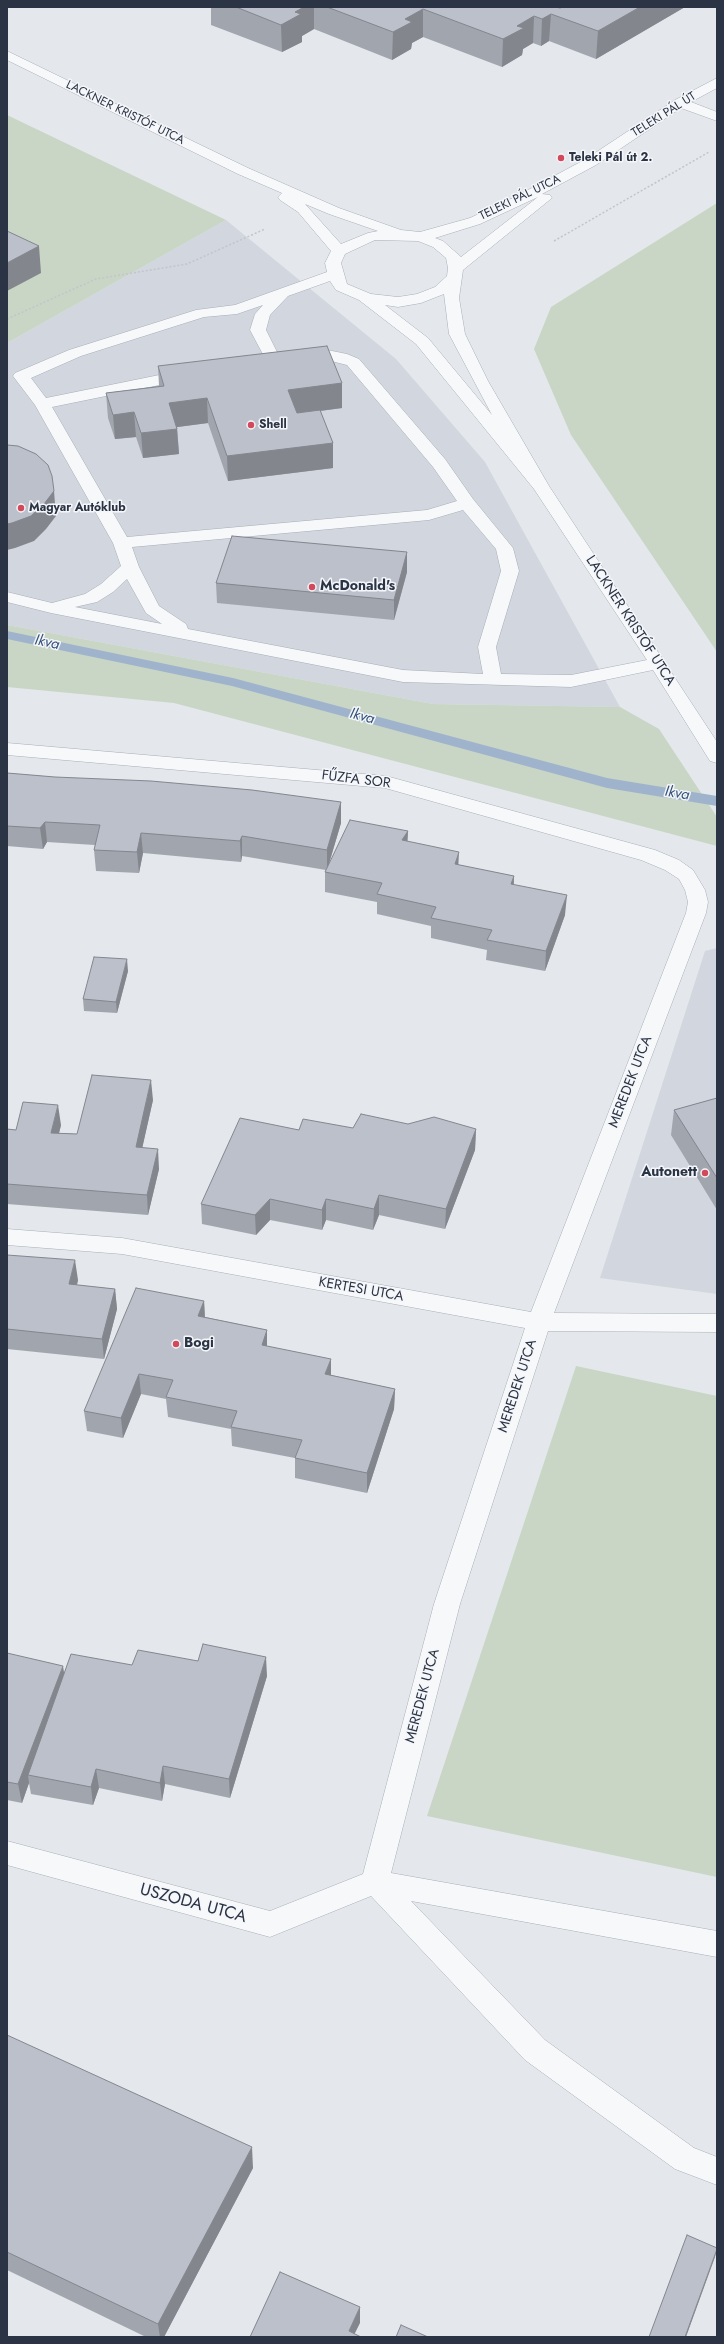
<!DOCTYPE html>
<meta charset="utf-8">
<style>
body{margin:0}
#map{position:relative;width:724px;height:2344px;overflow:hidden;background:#e4e7ec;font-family:Jost,sans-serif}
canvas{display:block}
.frame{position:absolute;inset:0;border:8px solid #2b3445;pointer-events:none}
</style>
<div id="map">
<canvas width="724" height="2344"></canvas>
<div class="frame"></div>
</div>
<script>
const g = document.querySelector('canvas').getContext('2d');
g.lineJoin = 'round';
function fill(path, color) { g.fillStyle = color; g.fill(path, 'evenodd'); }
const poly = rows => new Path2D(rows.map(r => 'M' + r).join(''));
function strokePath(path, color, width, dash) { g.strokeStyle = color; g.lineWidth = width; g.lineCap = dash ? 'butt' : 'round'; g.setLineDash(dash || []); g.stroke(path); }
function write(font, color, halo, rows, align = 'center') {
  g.font = font + ' Jost,sans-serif'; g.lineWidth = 3; g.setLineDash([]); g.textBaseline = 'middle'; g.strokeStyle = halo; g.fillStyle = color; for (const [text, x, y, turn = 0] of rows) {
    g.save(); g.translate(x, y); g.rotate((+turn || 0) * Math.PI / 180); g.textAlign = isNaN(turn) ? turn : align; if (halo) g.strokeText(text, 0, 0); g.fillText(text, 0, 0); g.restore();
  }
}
fill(poly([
 [226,220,396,359,485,462,620,707,433,704,7,625,7,343],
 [717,948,717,1294,600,1278,705,951]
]), '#d2d6de');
fill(poly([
 [7,115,226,220,7,343],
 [717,203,717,652,571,435,534,349,551,307],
 [7,625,433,704,620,707,659,729,717,817,717,846,174,703,7,687],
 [576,1366,717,1396,717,1877,427,1816]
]), '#c9d6c5');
fill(poly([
 [7,631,233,678,607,778,717,796,717,806,607,788,232,686,7,639,7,631]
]), '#9fb4cc');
const minor = poly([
 [7,51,248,168,339,208,401,230,420,232,470,218,515,197,586,159,675,100,717,78,717,88,691,102,717,112,717,121,681,108,596,165,542,194,550,195,552,198,463,270,459,298,465,334,488,381,549,486,717,742,717,763,710,761,653,670,571,687,403,682,51,613,7,602,7,592,52,603,85,594,101,584,121,566,113,543,35,405,13,376,15,373,69,350,196,310,235,305,327,272,325,263,331,251,298,212,280,200,278,197,282,193,238,174,7,60,7,51],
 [538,197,461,257,443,241,435,238,480,224,538,197],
 [305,204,329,214,378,231,368,233,341,244,305,204],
 [375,240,418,241,433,247,446,258,448,268,447,276,435,287,417,294,398,297,371,294,347,284,341,263,345,254,375,240],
 [330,281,336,290,359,300,416,344,534,489,647,660,571,675,501,674,496,647,519,571,513,548,473,499,445,459,359,359,347,354,327,350,277,352,266,330,270,315,288,296,330,281],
 [444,294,449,334,492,415,428,338,385,305,398,307,421,303,444,294],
 [263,305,255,314,250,330,266,360,327,360,347,365,433,467,457,501,427,510,127,537,52,407,189,379,195,377,197,374,195,371,189,369,46,398,31,378,81,356,204,317,237,314,263,305],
 [463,510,496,549,501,571,478,647,483,674,403,670,188,629,186,624,159,606,139,567,132,547,429,520,463,510],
 [127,579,146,613,162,624,75,607,97,602,113,592,127,579],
 [7,743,386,776,655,850,679,860,693,870,705,890,708,902,706,913,554,1313,717,1314,717,1332,548,1331,460,1604,391,1873,717,1931,717,1957,411,1901,545,2040,694,2148,717,2157,717,2185,675,2169,525,2060,371,1896,270,1937,7,1865,7,1841,270,1911,363,1874,434,1604,525,1328,122,1254,7,1245,7,1229,122,1238,531,1312,686,913,688,902,685,890,679,879,665,870,641,860,385,788,7,755,7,743]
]);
strokePath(minor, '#a9aeb7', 1);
strokePath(poly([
 [554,241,709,152],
 [7,319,96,279,187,264,265,229]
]), '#c2c5cb', 1.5, [2, 2]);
fill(minor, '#f7f8fa');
fill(poly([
 [211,7,556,7,560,8,685,7,596,59,549,41,541,46,533,43,523,49,522,55,502,67,423,37,412,43,411,49,392,60,314,29,302,36,302,42,282,52,211,25],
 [158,366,342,383,342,408,320,411,333,443,333,468,228,481,208,423,177,427,179,454,143,458,136,437,115,439,108,418,106,393,159,386],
 [407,572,394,620,217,603,216,583],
 [7,773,341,802,341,823,329,864,408,831,407,841,459,865,514,876,514,885,565,915,545,971,486,960,487,950,431,938,431,926,377,914,377,902,325,892,325,872,326,870,242,856,241,862,143,853,139,873,96,871,94,850,95,845,47,842,43,849,7,846],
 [128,971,117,1013,84,1011,83,999],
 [717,1098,717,1210,671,1135,674,1110],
 [153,1100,142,1148,159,1169,148,1215,7,1204,7,1129,16,1130,61,1125,59,1133,77,1134],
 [408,1124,476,1129,475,1150,445,1229,379,1215,373,1230,326,1220,322,1230,270,1220,256,1235,202,1224,201,1204,299,1130,353,1128],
 [7,1255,78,1280,77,1285,115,1289,117,1309,104,1359,7,1349],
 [204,1301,205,1317,267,1330,267,1346,331,1375,395,1389,394,1409,367,1493,295,1478,295,1458,232,1446,231,1429,168,1417,166,1399,141,1394,123,1438,87,1431,84,1411],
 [7,1653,64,1672,132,1665,267,1676,230,1798,165,1784,162,1801,99,1788,93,1805,31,1794,29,1783,22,1803,7,1800],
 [7,2035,253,2168,164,2337,146,2337,7,2270]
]), '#a1a5ae');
fill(poly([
 [304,7,314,7,314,29,302,36,302,42,282,52,281,25,295,12],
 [640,7,685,7,596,59,598,31],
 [423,9,423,37,412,43,411,49,392,60,393,32,405,19],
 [551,14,549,41,541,46,542,19],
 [534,16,533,43,523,49,522,55,502,67,503,39,517,26],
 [39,246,41,273,7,291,7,263],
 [342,383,342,408,289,415,288,390],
 [207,398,208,423,170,428,169,403],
 [134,412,136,437,115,439,113,415],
 [177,429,179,454,143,458,141,433],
 [333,443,333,468,228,481,227,456],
 [54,491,56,516,46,529,34,541,15,548,7,550,7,524],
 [407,552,407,572,394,620,394,600],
 [341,802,341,823,327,870,327,850],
 [45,822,47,842,43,849,40,828],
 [408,831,407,852,402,840],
 [141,833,143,853,139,873,137,852],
 [242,836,242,856,241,862,240,841],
 [459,852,458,872,455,864],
 [514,876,513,896,511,884],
 [567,895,565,915,545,971,546,951],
 [127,959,128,971,117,1013,116,1002],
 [151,1080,153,1100,138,1167,136,1147],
 [58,1105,61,1125,54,1153,51,1133],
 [476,1129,475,1150,445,1229,446,1209],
 [158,1149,159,1169,148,1215,147,1195],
 [379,1195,379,1215,373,1230,374,1209],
 [270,1199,270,1220,256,1235,255,1215],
 [326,1199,326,1220,322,1230,322,1210],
 [75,1260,78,1280,72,1304,69,1284],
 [115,1289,117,1309,104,1359,102,1339],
 [204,1301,205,1321,198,1316],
 [267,1330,267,1350,262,1345],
 [331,1359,331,1379,325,1374],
 [139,1374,141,1394,123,1438,121,1418],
 [395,1389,394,1409,367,1493,367,1473],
 [266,1657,267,1676,230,1798,229,1779],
 [63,1666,66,1685,28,1775,29,1783,22,1803,18,1784],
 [163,1766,165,1784,162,1801,160,1783],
 [96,1769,99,1788,93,1805,91,1787],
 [252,2147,253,2168,164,2337,160,2337,158,2324],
 [717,2249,715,2257,686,2337,685,2337],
 [360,2307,360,2323,353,2337,349,2331]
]), '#83868d');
const building = poly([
 [236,7,304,7,295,12,301,14,281,25,236,7],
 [327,7,556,7,560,8,563,7,640,7,598,31,551,14,542,19,534,16,517,26,524,28,503,39,423,9,405,19,412,22,393,32,327,7],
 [7,231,39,246,7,263,7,231],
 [327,346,342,383,288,390,297,413,320,410,333,443,227,456,207,398,169,403,177,429,141,433,134,412,113,415,106,393,164,386,158,366,327,346],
 [7,445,18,446,36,454,48,465,52,476,54,491,44,504,31,516,12,523,7,524,7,445],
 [232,536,407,552,394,600,216,583,232,536],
 [7,773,55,777,151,781,252,790,341,802,327,850,242,836,240,841,141,833,137,852,94,850,100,825,45,822,40,828,7,826,7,773],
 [350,820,408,831,402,840,459,852,455,864,514,876,511,884,567,895,546,951,487,940,492,930,431,918,436,907,377,894,382,883,325,872,350,820],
 [94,957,127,959,116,1002,83,999,94,957],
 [92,1075,151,1080,136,1147,158,1149,147,1195,7,1184,7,1129,16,1130,23,1102,58,1105,51,1133,77,1134,92,1075],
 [717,1098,717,1178,674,1110,717,1098],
 [361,1114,408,1124,434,1117,476,1129,446,1209,379,1195,374,1209,326,1199,322,1210,270,1199,255,1215,201,1204,240,1118,299,1130,303,1119,353,1128,361,1114],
 [7,1255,75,1260,69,1284,115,1289,102,1339,7,1329,7,1255],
 [136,1288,204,1301,198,1316,267,1330,262,1345,331,1359,325,1374,395,1389,367,1473,295,1458,302,1440,231,1427,237,1411,166,1397,173,1380,139,1374,121,1418,84,1411,136,1288],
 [203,1644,266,1657,229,1779,163,1766,160,1783,96,1769,91,1787,28,1775,71,1654,132,1665,138,1650,198,1661,203,1644],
 [7,1653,63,1666,18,1784,7,1782,7,1653],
 [7,2035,252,2147,158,2324,7,2252,7,2035],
 [687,2235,717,2248,717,2249,685,2337,649,2337,687,2235],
 [280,2272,360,2307,349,2331,361,2337,250,2337,280,2272],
 [401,2325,428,2337,396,2337,401,2325]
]);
fill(building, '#bbc0ca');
strokePath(building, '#83868d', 1);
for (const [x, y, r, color] of [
 [561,158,4,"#d1495b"],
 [251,425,4,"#d1495b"],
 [21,508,4,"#d1495b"],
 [312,587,4,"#d1495b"],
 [705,1173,4,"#d1495b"],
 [176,1344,4,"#d1495b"]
]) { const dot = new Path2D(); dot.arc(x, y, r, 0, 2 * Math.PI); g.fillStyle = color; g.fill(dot); strokePath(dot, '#f4f6f9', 1.5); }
write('12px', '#2b3445', '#f4f6f9', [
 ["LACKNER KRISTÓF UTCA",125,113,26],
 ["TELEKI PÁL ÚT",664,115,-32],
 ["TELEKI PÁL UTCA",520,198,-26]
]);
write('bold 12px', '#2b3445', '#f4f6f9', [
 ["Teleki Pál út 2.",569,158],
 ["Shell",259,425],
 ["Magyar Autóklub",29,508]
], 'left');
write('bold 14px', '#2b3445', '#f4f6f9', [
 ["McDonald's",320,587],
 ["Autonett",697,1173,"right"],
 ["Bogi",184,1344]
], 'left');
write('14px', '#2b3445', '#f4f6f9', [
 ["LACKNER KRISTÓF UTCA",630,621,57],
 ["FŰZFA SOR",356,780,7],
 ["MEREDEK UTCA",631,1082,-69],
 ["KERTESI UTCA",361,1290,10],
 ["MEREDEK UTCA",518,1386,-72],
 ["MEREDEK UTCA",423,1696,-75]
]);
write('italic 15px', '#34527a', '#f4f6f9', [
 ["Ikva",47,643,12],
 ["Ikva",362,717,15],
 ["Ikva",677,794,9]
]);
write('17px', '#2b3445', '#f4f6f9', [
 ["USZODA UTCA",193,1904,15]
]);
</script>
